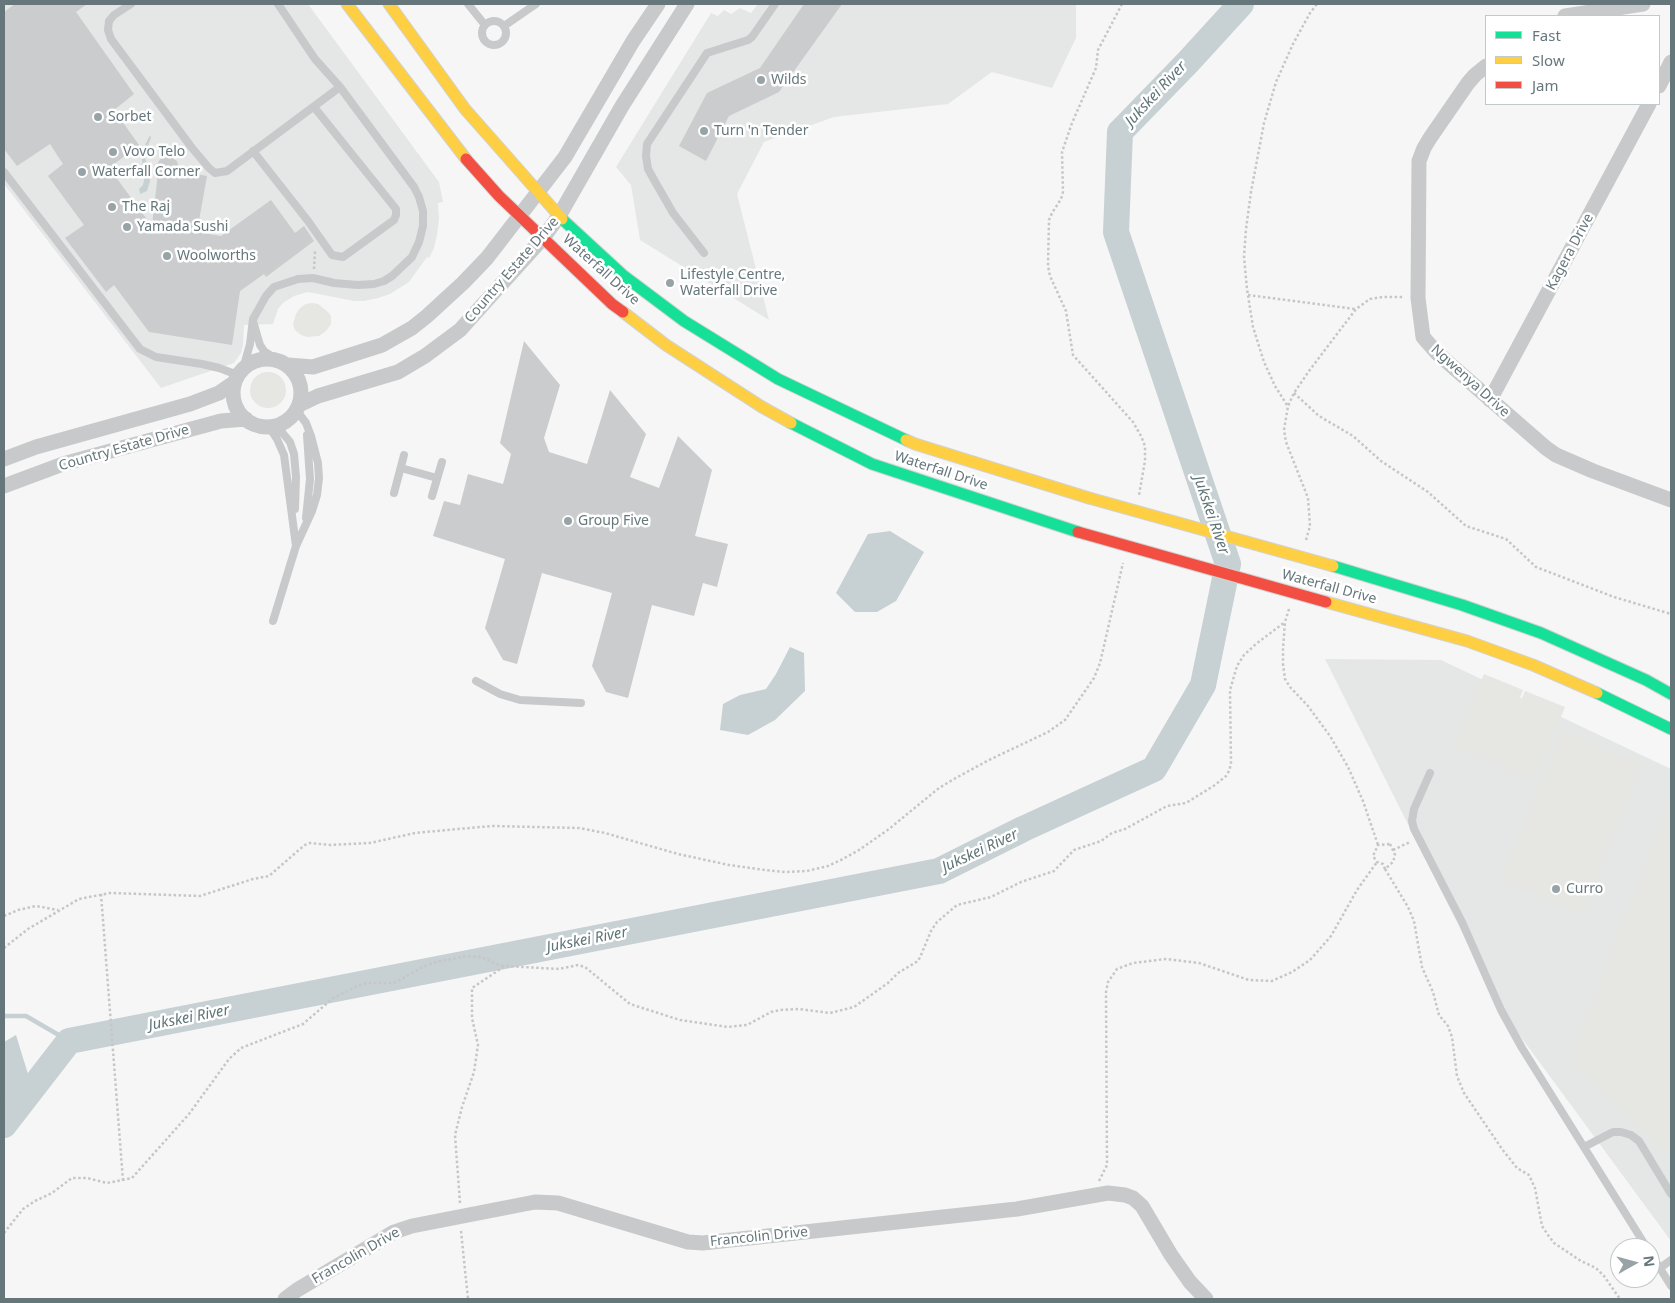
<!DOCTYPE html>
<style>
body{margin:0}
#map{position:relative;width:1675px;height:1303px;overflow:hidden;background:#f6f6f6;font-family:"Noto Sans",sans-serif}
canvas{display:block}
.frame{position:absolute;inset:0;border:5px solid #66777c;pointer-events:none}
.legend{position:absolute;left:1485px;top:15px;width:175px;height:90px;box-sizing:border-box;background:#fff;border:1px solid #c2c9cb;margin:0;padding:6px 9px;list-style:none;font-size:15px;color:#66777c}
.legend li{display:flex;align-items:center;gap:10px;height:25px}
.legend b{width:25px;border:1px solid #c2c9cb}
.north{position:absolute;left:1610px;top:1238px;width:50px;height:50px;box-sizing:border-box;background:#fff;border:1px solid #c2c9cb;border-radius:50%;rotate:83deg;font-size:14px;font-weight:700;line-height:20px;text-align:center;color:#66777c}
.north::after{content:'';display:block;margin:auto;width:18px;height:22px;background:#98a3a7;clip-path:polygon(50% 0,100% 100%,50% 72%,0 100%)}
</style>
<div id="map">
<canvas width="1675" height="1303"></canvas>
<div class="frame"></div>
<ul class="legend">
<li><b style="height:6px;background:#16e098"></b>Fast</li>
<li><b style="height:6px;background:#ffcf43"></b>Slow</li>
<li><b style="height:6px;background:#f24e42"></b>Jam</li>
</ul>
<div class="north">N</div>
</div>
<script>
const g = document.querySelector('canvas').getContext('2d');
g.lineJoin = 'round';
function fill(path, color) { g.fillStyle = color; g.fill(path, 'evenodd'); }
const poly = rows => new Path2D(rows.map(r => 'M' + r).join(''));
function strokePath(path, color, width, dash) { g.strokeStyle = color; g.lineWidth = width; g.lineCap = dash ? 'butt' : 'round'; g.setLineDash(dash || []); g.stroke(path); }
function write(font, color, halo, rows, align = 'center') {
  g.font = font + ' "Noto Sans",sans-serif'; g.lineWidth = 5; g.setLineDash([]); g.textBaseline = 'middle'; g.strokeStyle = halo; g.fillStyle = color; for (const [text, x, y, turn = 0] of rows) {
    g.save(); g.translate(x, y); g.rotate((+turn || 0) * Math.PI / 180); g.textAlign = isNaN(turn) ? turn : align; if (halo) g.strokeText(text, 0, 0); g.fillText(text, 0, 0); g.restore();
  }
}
fill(poly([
 [4,4,308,4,439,182,443,202,438,203,439,218,437,235,434,248,429,258,427,257,409,282,390,294,378,298,364,301,354,301,308,292,294,296,283,303,278,309,273,324,244,325,243,346,241,353,234,363,161,388,4,184],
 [758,4,1076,4,1076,38,1052,88,992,72,948,104,834,117,764,142,737,194,769,320,640,240,631,185,616,167,711,13,718,16,724,10,731,14,740,8,751,13],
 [1325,659,1441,660,1671,769,1671,1241,1501,1010]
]), '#e5e7e6');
fill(poly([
 [312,303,318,304,328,312,331,316,331,324,326,331,319,336,307,337,301,335,295,330,293,324,296,314,300,308,306,304],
 '250 390a18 18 0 1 1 36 0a18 18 0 1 1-36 0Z',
 [1484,674,1523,690,1493,764,1453,748],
 [1525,691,1565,707,1535,781,1495,765],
 [1562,730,1602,746,1572,820,1532,804],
 [1602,748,1642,764,1612,838,1572,822],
 [1669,800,1671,802,1671,1158,1569,1062],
 [1531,806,1571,822,1541,896,1501,880],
 [1572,824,1612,840,1582,914,1542,898]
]), '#e6e7e3');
fill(poly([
 [150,135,151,138,146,150,145,158,149,172,150,181,147,191,140,194,139,189,143,185,145,175,142,161,142,151],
 [890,531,924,552,896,601,877,612,855,612,836,593,868,534],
 [790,647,804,653,805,691,775,720,748,735,720,730,723,704,740,695,766,689,776,674],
 [16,1035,32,1087,4,1111,4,1042]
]), '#c7d0d2');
strokePath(poly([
 [4,1016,26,1016,69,1041]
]), '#c7d0d2', 4.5);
strokePath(poly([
 [4,1125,69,1041,939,871,1023,829,1154,769,1203,685,1228,564,1116,232,1120,132,1188,62,1241,4]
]), '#c7d0d2', 26);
fill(poly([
 [15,4,87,4,76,12,134,94,114,110,139,145,109,168,152,226,158,173,157,165,160,159,169,156,177,161,180,171,207,176,197,232,221,236,271,200,295,233,304,226,314,241,266,277,264,274,240,291,232,345,149,332,114,285,106,292,65,238,84,225,48,176,63,164,50,144,17,166,4,149,4,12],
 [804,4,842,4,779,92,729,116,706,161,679,146,707,93,760,68],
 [524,341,560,385,544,438,549,452,587,464,610,390,646,434,630,477,659,488,678,436,712,470,695,536,728,544,717,587,703,583,694,616,652,605,628,698,606,692,592,666,612,593,542,573,517,664,503,660,485,628,505,559,433,536,444,501,460,505,468,474,503,484,511,454,500,443]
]), '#cacccd');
const fast = poly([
 [562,219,624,276,684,321,778,379,906,440],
 [791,423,872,464,1078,532],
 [1333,566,1462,605,1541,633,1646,680,1671,694],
 [1597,693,1671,729]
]);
const slow = poly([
 [347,4,466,159],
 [389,4,465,109,562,219],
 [623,312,666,345,762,407,791,423],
 [906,440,915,444,1089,498],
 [1326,602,1467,641,1533,665,1597,693]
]);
const jam = poly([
 [466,159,499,196,612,304,623,312]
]);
strokePath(fast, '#d1d2d3', 13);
strokePath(slow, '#d1d2d3', 13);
strokePath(jam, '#d1d2d3', 13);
strokePath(poly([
 [1122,4,1098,50,1096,68,1072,123,1062,152,1063,192,1061,199,1052,213,1049,220,1048,266,1050,276,1066,311,1073,355,1133,422,1141,436,1145,446,1145,461,1139,495],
 [314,269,315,250],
 [1248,295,1355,309],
 [1294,393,1319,416,1353,436,1381,461,1428,492,1466,526,1506,539,1536,567,1614,597,1671,614],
 [1287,405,1275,386,1264,362,1253,327,1247,289,1244,257,1246,229,1251,192,1264,123,1276,82,1293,44,1310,13,1317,4],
 [1306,540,1310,526,1308,498,1286,442,1284,430,1288,406,1294,393,1309,371,1356,309,1370,299,1382,297,1403,297],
 [1289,609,1285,622,1283,649,1283,664,1285,679,1290,687,1308,706,1330,736,1348,767,1363,801,1378,845],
 [1390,844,1395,855,1393,862,1385,869,1383,864,1377,862,1373,856,1378,845,1390,844],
 [1393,850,1410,842],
 [1385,869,1408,907,1414,921,1422,967,1433,992,1439,1015,1448,1026,1452,1037,1457,1076,1464,1093,1502,1149,1517,1168,1529,1175,1535,1188,1542,1226,1548,1235,1554,1243,1581,1261,1596,1268,1604,1276,1620,1299],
 [101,894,123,1181],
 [4,916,18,910,36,906,58,910],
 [4,948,28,929,79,899,110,893,200,896,253,879,269,876,300,849,305,845,310,843,330,845,370,843,415,833,458,829,492,826,579,828,605,833,678,854,729,865,765,870,785,872,807,871,828,866,841,860,859,850,889,829,939,788,954,779,989,760,1048,732,1065,720,1094,678,1100,663,1123,563],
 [1099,1181,1107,1165,1106,992,1108,982,1117,969,1133,963,1166,959,1199,963,1249,980,1272,981,1292,972,1310,960,1331,936,1357,890,1377,862],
 [460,1203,455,1135,462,1107,474,1072,478,1045,472,1018,472,988,505,966],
 [461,1231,468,1299],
 [4,1233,23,1209,35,1201,52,1193,72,1178,87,1178,107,1183,132,1178,189,1114,229,1059,241,1048,303,1024,332,999,357,986,367,983,394,983,425,966,436,962,467,956,481,957,499,965,505,966,559,969,578,965,585,967,630,1004,680,1020,728,1027,747,1025,771,1012,780,1010,799,1009,830,1013,854,1007,888,983,898,973,918,961,921,955,931,931,937,922,957,905,991,897,1021,882,1054,871,1074,850,1101,841,1112,833,1125,829,1167,806,1186,803,1215,785,1226,776,1229,771,1231,764,1230,690,1237,666,1244,655,1256,644,1285,622]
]), '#c6c6c7', 2.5, [2.5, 2.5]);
strokePath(poly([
 [131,4,114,15,109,21,108,30,111,39,192,148,209,168,215,173,227,171,340,87],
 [468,4,485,25],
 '482 33a12 12 0 1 1 24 0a12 12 0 1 1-24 0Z',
 [504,26,536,4],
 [253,151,308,221,332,255,343,257,394,220,396,215,396,209,314,107],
 [4,172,140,349,156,357,202,364,219,368,238,375],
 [704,253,673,213,653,178,648,169,646,156,647,144,707,53,748,40,752,37,775,4],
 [253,321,260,345,264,351,276,359],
 [243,369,250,344,253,319,266,296,274,287,298,279,313,278,334,283,358,285,374,284,384,281,392,276,412,257,419,242,423,226,423,211,419,197,414,187,340,87,315,59,278,4],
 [276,425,290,442,294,454,296,477,295,509],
 [269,427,277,439,284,455,296,546],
 [401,468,437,478],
 [394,493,404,455],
 [432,496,442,462],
 [306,518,310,479,307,435],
 [273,621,296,546,312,511,317,495,319,478,318,463,311,436,306,423,297,411],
 [476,681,500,694,520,700,581,703],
 [1430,773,1414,809,1412,821,1414,829,1462,922,1501,1010,1522,1048,1647,1248],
 [1584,1147,1613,1132,1621,1132,1631,1135,1639,1141,1671,1194],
 [1650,1252,1671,1286],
 [1660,1268,1671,1260]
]), '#c7c9ca', 8);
strokePath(poly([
 [1565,16,1643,4],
 [1486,66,1475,75,1468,83,1430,138,1424,148,1419,161,1418,298,1423,337,1437,353,1546,448,1556,455,1593,471,1671,500],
 [1659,86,1671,62],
 '233 393a34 34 0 1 1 68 0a34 34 0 1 1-68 0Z',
 [288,365,313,367,382,345,412,328,427,316,463,283,487,258,565,157,633,41,658,4],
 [1490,400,1649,104],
 [299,405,318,396,398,372,425,356,460,330,543,238,559,216,622,106,687,4],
 [4,459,36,447,190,404,219,393,235,382],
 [4,486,63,464,118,449,221,421,246,419],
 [285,1299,297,1290,394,1232,412,1226,535,1202,558,1203,688,1242,703,1243,1017,1209,1108,1193,1125,1195,1133,1198,1142,1206,1171,1255,1190,1282,1206,1299]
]), '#c7c9ca', 15);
strokePath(fast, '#16e098', 11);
strokePath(slow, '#ffcf43', 11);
strokePath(jam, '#f24e42', 11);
const slowBridge = poly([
 [1089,498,1333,566]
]);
const jamBridge = poly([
 [1078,532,1326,602]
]);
strokePath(slowBridge, '#d1d2d3', 13, []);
strokePath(jamBridge, '#d1d2d3', 13, []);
strokePath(slowBridge, '#ffcf43', 11);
strokePath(jamBridge, '#f24e42', 11);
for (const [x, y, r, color] of [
 [761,80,5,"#98a3a7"],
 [98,117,5,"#98a3a7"],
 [704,131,5,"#98a3a7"],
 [113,152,5,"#98a3a7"],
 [82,172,5,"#98a3a7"],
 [112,207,5,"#98a3a7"],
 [127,227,5,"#98a3a7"],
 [167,256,5,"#98a3a7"],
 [670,283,5,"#98a3a7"],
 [568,521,5,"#98a3a7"],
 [1556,889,5,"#98a3a7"]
]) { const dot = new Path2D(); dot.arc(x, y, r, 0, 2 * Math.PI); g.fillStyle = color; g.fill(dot); strokePath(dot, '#fff', 2); }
write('14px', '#66777c', '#fff', [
 ["Wilds",771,80],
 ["Sorbet",108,117],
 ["Turn 'n Tender",714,131],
 ["Vovo Telo",123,152],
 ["Waterfall Corner",92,172],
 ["The Raj",122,207],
 ["Yamada Sushi",137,227],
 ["Woolworths",177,256],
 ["Lifestyle Centre,",680,275],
 ["Waterfall Drive",680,291],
 ["Group Five",578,521],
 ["Curro",1566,889]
], 'left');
write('14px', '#66777c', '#fff', [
 ["Kagera Drive",1570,252,-62],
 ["Country Estate Drive",512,270,-49],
 ["Waterfall Drive",601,270,42],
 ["Ngwenya Drive",1470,381,42],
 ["Country Estate Drive",124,448,-16],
 ["Waterfall Drive",941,471,18],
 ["Waterfall Drive",1329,587,15],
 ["Francolin Drive",759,1237,-6],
 ["Francolin Drive",356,1256,-30]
]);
write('italic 15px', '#607577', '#fff', [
 ["Jukskei River",1156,94,-47],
 ["Jukskei River",1211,515,71],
 ["Jukskei River",980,851,-25],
 ["Jukskei River",587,940,-11],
 ["Jukskei River",189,1018,-11]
]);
</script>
